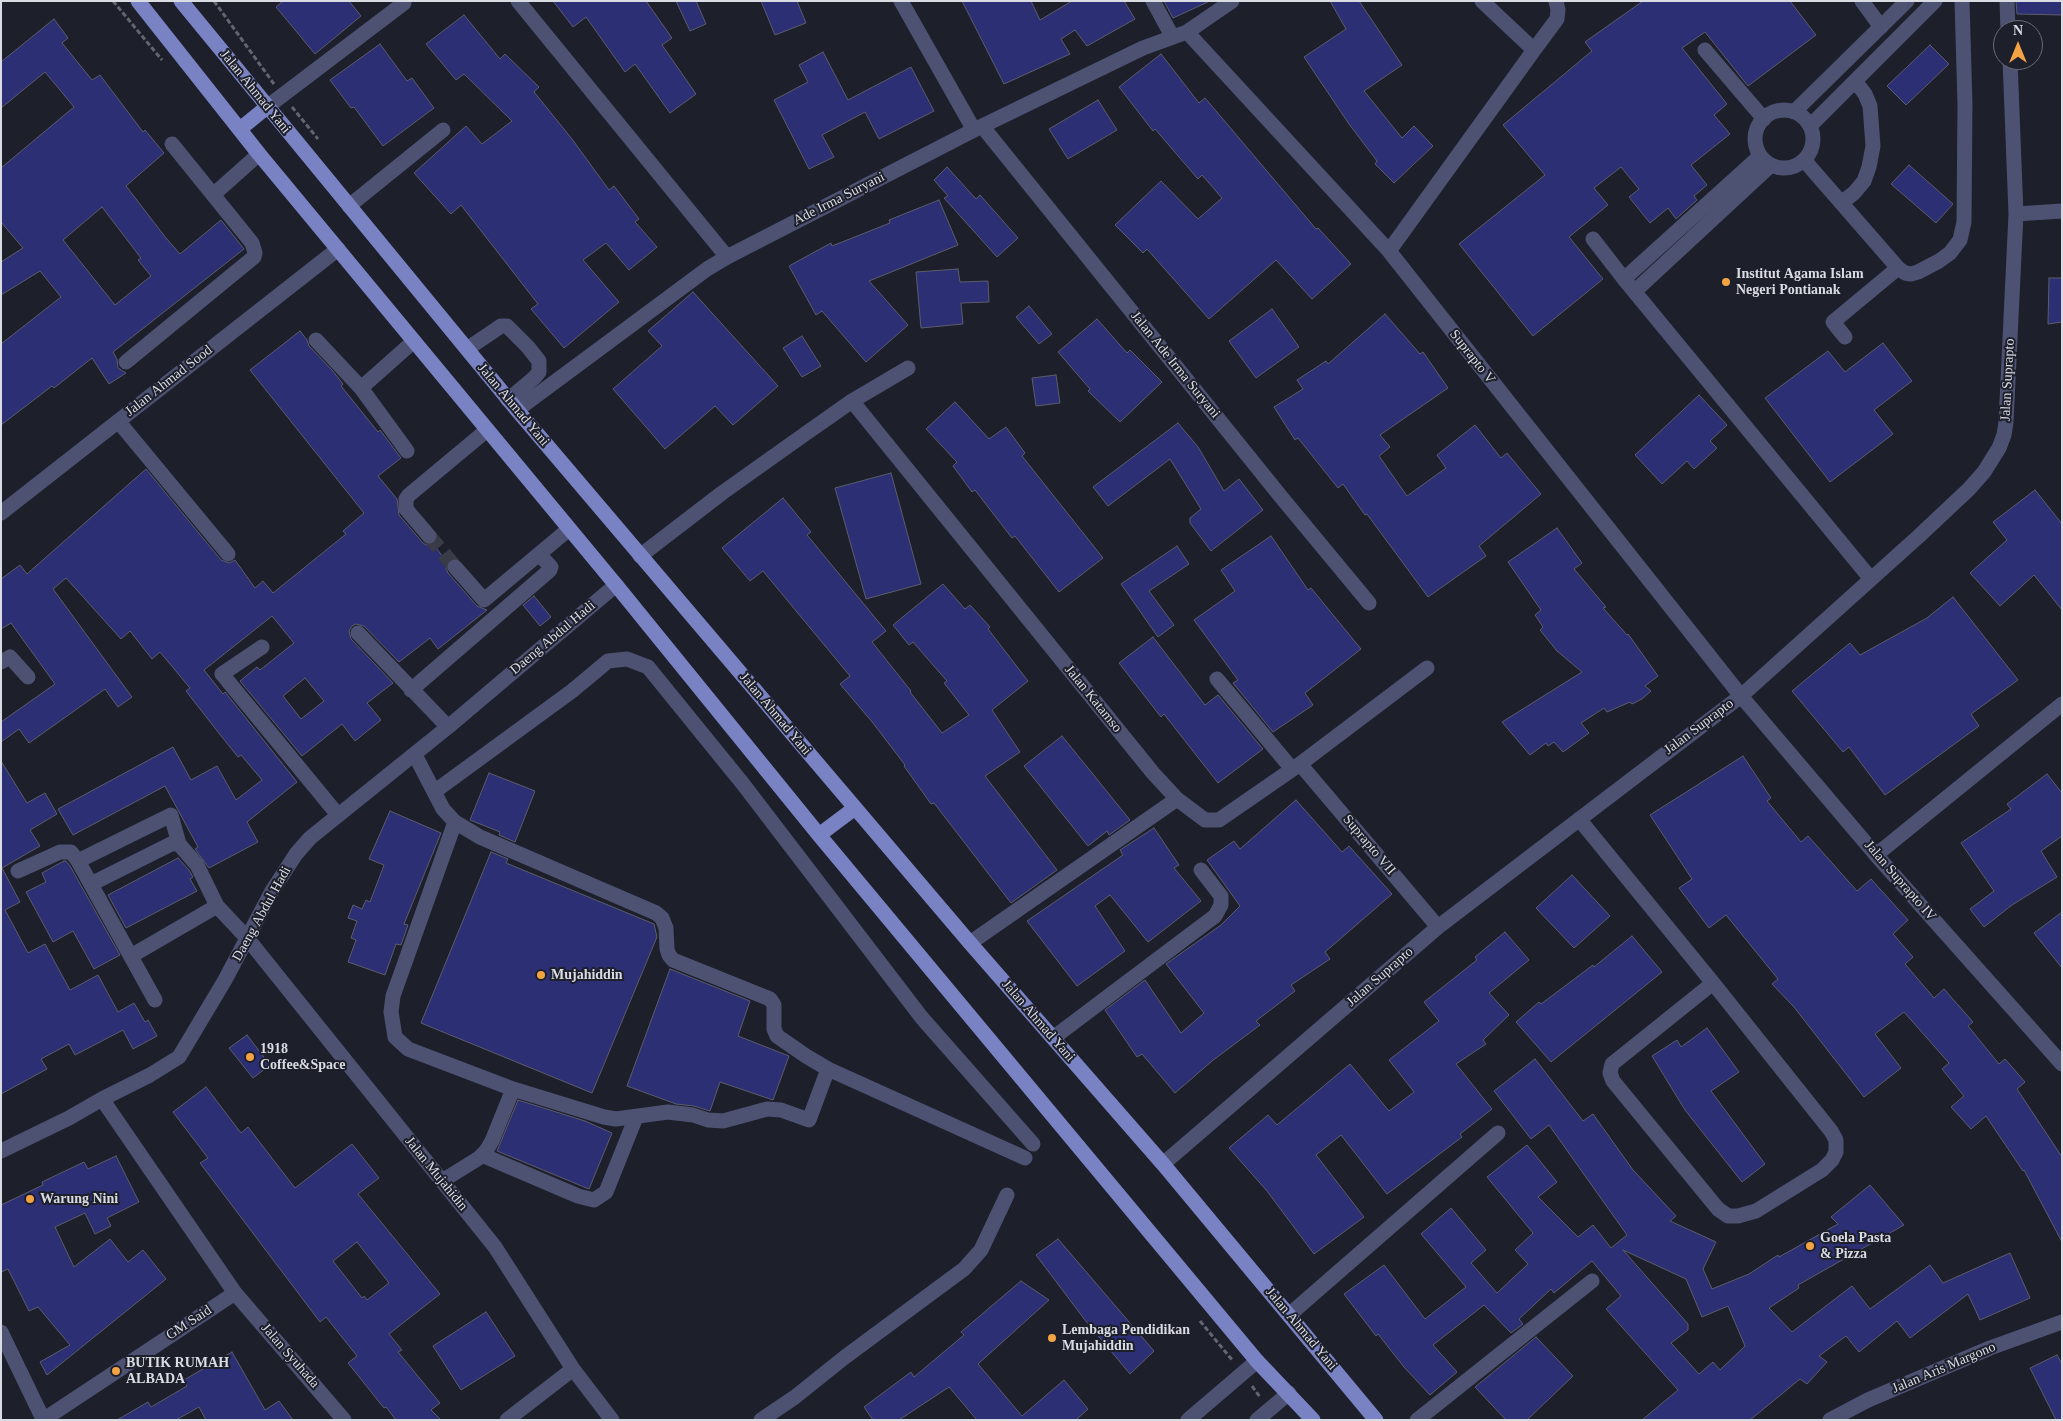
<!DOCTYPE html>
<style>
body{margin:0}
#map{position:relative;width:2063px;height:1421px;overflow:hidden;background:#1d1f2b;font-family:Georgia,serif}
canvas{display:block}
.frame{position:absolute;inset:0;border:2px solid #dadce4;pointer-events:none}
.north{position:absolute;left:1993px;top:20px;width:50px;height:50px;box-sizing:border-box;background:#1d1f2b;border:1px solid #696b75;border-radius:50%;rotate:0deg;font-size:14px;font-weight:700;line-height:20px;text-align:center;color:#dadce4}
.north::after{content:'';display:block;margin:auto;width:18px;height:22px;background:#f4a344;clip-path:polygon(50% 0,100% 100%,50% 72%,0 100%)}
</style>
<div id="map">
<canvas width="2063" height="1421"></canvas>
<div class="frame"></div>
<div class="north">N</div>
</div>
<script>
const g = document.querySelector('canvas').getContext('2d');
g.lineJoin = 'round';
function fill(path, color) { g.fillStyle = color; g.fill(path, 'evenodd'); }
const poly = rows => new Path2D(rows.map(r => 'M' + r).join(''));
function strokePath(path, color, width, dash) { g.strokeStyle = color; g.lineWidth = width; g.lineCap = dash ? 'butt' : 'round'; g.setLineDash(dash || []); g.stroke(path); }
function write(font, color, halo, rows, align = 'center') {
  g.font = font + ' Georgia,serif'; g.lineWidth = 4; g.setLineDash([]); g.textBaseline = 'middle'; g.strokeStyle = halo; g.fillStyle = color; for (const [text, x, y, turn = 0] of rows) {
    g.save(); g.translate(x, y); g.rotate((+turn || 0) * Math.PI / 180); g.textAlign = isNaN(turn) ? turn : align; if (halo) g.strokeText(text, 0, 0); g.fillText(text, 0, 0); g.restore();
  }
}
const building = poly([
 [283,1,349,1,361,16,315,54,276,7,283,1],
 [553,1,646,1,672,38,662,45,696,94,670,113,635,64,625,72,586,17,573,27,553,1],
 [676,1,696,1,706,24,690,31,676,1],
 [761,1,797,1,806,23,775,35,761,1],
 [962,1,1031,1,1040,20,1072,1,1124,1,1135,19,1087,46,1075,30,1061,39,1070,54,1004,84,962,1],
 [1164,1,1210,1,1173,18,1164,1],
 [1330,1,1359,1,1402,65,1364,91,1402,138,1414,126,1433,146,1394,183,1375,164,1377,161,1349,124,1304,57,1346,29,1330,1],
 [1643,1,1790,1,1816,35,1748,86,1705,32,1682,48,1727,104,1714,115,1730,134,1691,165,1707,185,1694,196,1697,200,1676,219,1668,208,1650,223,1629,197,1639,189,1621,167,1594,188,1608,205,1569,237,1603,279,1533,336,1459,244,1545,175,1503,125,1592,51,1585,42,1643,1],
 [2016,1,2062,1,2062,15,2017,14,2016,1],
 [464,15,500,59,505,54,539,87,534,92,572,139,609,190,614,186,639,219,635,222,657,247,629,270,606,243,583,260,619,302,564,348,531,309,538,304,461,205,451,214,414,173,466,126,482,144,512,121,464,74,456,80,426,44,464,15],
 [54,19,68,38,62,43,92,80,100,75,143,132,145,130,164,153,126,186,166,238,180,254,221,220,244,249,113,352,117,359,118,368,126,373,109,384,92,358,54,388,52,386,1,425,1,344,61,297,40,271,1,295,1,262,23,248,1,222,1,168,74,107,45,72,1,108,1,62,54,19],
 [102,207,141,258,138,260,151,276,115,305,63,240,102,207],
 [380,44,407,81,412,78,434,108,383,146,354,107,351,108,330,80,380,44],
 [1930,45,1949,64,1906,105,1887,86,1930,45],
 [823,52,848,100,911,67,934,111,879,139,865,112,822,135,834,157,809,169,774,100,808,82,799,65,823,52],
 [1161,54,1199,103,1205,98,1316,229,1318,228,1351,264,1312,299,1276,260,1209,319,1147,249,1143,253,1115,225,1161,181,1198,219,1222,198,1202,175,1198,179,1155,129,1153,131,1119,87,1161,54],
 [1098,100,1117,130,1068,159,1049,129,1098,100],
 [1909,165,1953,204,1936,223,1891,184,1909,165],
 [947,167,976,199,980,195,1018,238,997,257,944,198,948,196,934,180,947,167],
 [939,200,958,245,869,281,908,325,866,362,822,311,816,315,789,266,831,243,832,246,890,223,889,220,939,200],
 [958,269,960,282,988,281,989,302,961,303,963,324,921,328,916,272,958,269],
 [2049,278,2062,278,2062,322,2048,324,2049,278],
 [693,292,778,386,733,425,715,406,665,449,613,389,662,346,648,331,693,292],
 [1029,306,1052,334,1039,344,1016,317,1029,306],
 [1272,309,1299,347,1256,378,1229,341,1272,309],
 [1385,314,1420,354,1423,352,1448,388,1380,435,1390,447,1379,456,1407,496,1446,468,1437,455,1475,425,1501,458,1507,453,1541,494,1479,546,1486,556,1428,597,1367,514,1365,515,1343,484,1338,488,1298,438,1295,440,1274,407,1303,389,1297,380,1326,361,1328,364,1385,314],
 [1097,319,1127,353,1130,350,1162,382,1120,422,1088,391,1090,389,1058,352,1097,319],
 [300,331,307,340,309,346,332,370,343,384,341,386,378,432,380,430,401,458,378,476,397,499,399,515,422,542,426,545,433,544,447,562,446,568,448,573,477,606,487,610,438,649,430,638,399,662,364,626,356,624,352,626,349,631,351,639,393,683,367,703,381,720,355,741,342,724,302,756,240,681,257,667,260,670,294,643,272,616,204,670,223,694,225,692,297,782,247,822,258,842,209,868,195,849,198,847,165,786,73,835,58,809,173,747,191,780,217,766,236,800,262,780,241,755,238,757,218,732,186,691,190,688,160,652,152,659,130,631,121,639,66,578,53,589,132,697,118,707,105,689,29,743,19,729,1,742,1,722,55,684,11,623,1,629,1,579,20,565,27,574,146,469,221,560,229,563,235,560,255,588,263,581,273,593,346,534,343,531,364,513,250,370,300,331],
 [305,678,324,701,301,719,283,696,305,678],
 [802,336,821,366,802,377,783,348,802,336],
 [1883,343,1912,381,1874,410,1893,434,1830,482,1765,398,1828,351,1845,372,1883,343],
 [1056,375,1060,403,1036,406,1032,378,1056,375],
 [1699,395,1727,425,1710,441,1717,448,1694,469,1687,461,1662,484,1635,455,1699,395],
 [955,402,989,439,1006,427,1025,453,1022,456,1103,558,1059,592,1015,536,1012,538,975,490,972,492,953,466,957,462,926,429,955,402],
 [1178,423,1198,447,1224,491,1239,479,1263,510,1211,551,1190,523,1190,518,1201,509,1170,459,1108,506,1093,487,1178,423],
 [891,473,921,584,866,599,835,488,891,473],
 [2035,490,2062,524,2062,610,2034,575,2000,606,1970,573,2007,540,1993,522,2035,490],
 [783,498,811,532,807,535,886,631,872,642,911,691,910,692,942,733,969,715,944,683,947,681,913,642,909,645,893,625,943,584,965,609,970,605,990,627,988,629,1028,681,992,710,1020,752,985,776,1057,870,1011,903,934,803,931,804,904,766,905,765,873,723,840,684,850,676,763,571,750,581,722,548,783,498],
 [1557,528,1582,563,1574,569,1606,607,1603,608,1627,635,1628,634,1658,676,1645,686,1651,691,1642,699,1632,704,1630,702,1607,712,1604,708,1581,723,1589,733,1563,752,1554,742,1548,746,1546,743,1530,755,1502,722,1582,672,1557,651,1540,630,1543,627,1535,615,1541,610,1508,562,1557,528],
 [1271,536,1308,590,1311,588,1361,649,1305,693,1313,705,1273,732,1233,683,1238,680,1194,620,1235,591,1221,570,1271,536],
 [1177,546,1189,564,1149,591,1174,625,1158,637,1121,584,1177,546],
 [534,596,551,617,540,626,523,605,534,596],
 [1953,597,2018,680,1971,714,1979,726,1885,795,1849,747,1843,752,1792,691,1850,643,1860,655,1927,618,1953,597],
 [1153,637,1205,705,1218,695,1263,749,1218,783,1164,714,1161,717,1119,663,1153,637],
 [1062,736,1130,820,1109,835,1107,831,1088,846,1024,766,1062,736],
 [1743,756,1771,798,1767,801,1801,842,1808,836,1857,891,1871,879,1908,920,1893,934,1913,957,1905,964,1934,998,1944,989,1973,1022,1968,1026,1999,1064,2005,1059,2025,1082,2017,1089,2062,1157,2062,1242,2024,1170,2023,1171,1986,1116,1971,1129,1951,1107,1964,1096,1942,1069,1949,1063,1904,1012,1875,1034,1901,1068,1864,1097,1794,1007,1772,984,1778,979,1726,915,1709,928,1679,888,1692,879,1650,815,1743,756],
 [1,761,27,803,45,793,57,814,30,830,40,846,2,868,20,902,5,910,28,953,45,944,70,990,98,975,118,1012,134,1003,145,1022,148,1020,157,1036,133,1049,123,1030,75,1055,69,1044,41,1059,47,1069,1,1094,1,761],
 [489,773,535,791,515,842,499,835,500,832,470,820,489,773],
 [2047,774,2062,793,2062,836,2041,851,2057,877,2012,905,1984,927,1970,909,1994,891,1961,843,2011,809,2007,804,2047,774],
 [1296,800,1342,852,1349,846,1392,894,1325,952,1330,959,1291,985,1295,991,1256,1021,1260,1025,1212,1061,1175,1093,1142,1054,1137,1057,1105,1010,1145,980,1181,1033,1204,1013,1166,964,1221,925,1240,906,1207,860,1234,841,1240,849,1296,800],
 [390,811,441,833,404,924,408,925,401,945,396,944,385,975,348,962,356,940,351,938,357,921,348,918,353,905,362,909,366,900,370,902,384,865,369,859,390,811],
 [1154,828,1179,865,1174,868,1201,901,1148,942,1110,895,1095,906,1125,951,1077,986,1027,921,1123,855,1120,850,1154,828],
 [491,852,508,859,506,863,654,924,657,937,592,1093,421,1023,491,852],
 [178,858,189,870,193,877,190,879,197,891,126,928,108,895,178,858],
 [64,861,66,861,70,866,120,955,94,969,73,931,53,942,26,892,46,882,42,873,64,861],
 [1572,875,1610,916,1574,948,1536,908,1572,875],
 [2062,912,2062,968,2034,933,2062,912],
 [1505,932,1529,960,1489,993,1509,1015,1483,1040,1486,1044,1456,1064,1492,1109,1460,1134,1462,1137,1387,1194,1341,1135,1316,1155,1364,1217,1314,1254,1267,1191,1229,1148,1268,1115,1277,1125,1350,1064,1389,1111,1414,1092,1389,1060,1439,1021,1424,1002,1477,960,1475,957,1505,932],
 [1632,936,1662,972,1551,1062,1516,1022,1539,1002,1541,1004,1593,965,1594,967,1632,936],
 [670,969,750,1001,738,1036,789,1056,773,1100,720,1082,710,1111,694,1106,676,1104,627,1086,670,969],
 [1707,1028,1739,1072,1711,1091,1765,1164,1742,1182,1685,1110,1652,1056,1677,1040,1681,1047,1707,1028],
 [247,1035,270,1065,253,1078,229,1048,247,1035],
 [1535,1059,1583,1121,1593,1114,1633,1170,1676,1216,1670,1221,1716,1242,1703,1269,1712,1289,1749,1274,1778,1255,1779,1257,1838,1224,1831,1217,1870,1185,1904,1225,1798,1285,1799,1288,1769,1308,1792,1332,1852,1286,1870,1309,1930,1265,1943,1283,2010,1253,2030,1298,1980,1320,1968,1294,1910,1338,1897,1321,1859,1352,1846,1336,1819,1356,1827,1362,1807,1384,1800,1379,1750,1420,1642,1420,1678,1390,1606,1309,1621,1296,1592,1261,1554,1293,1551,1289,1519,1319,1523,1324,1511,1333,1484,1305,1433,1345,1457,1372,1430,1395,1404,1367,1378,1334,1376,1336,1344,1294,1384,1265,1425,1319,1466,1287,1421,1234,1451,1208,1486,1250,1471,1263,1497,1293,1528,1264,1515,1250,1533,1233,1487,1177,1527,1145,1557,1182,1538,1197,1578,1237,1593,1225,1611,1248,1627,1235,1549,1125,1531,1139,1494,1091,1535,1059],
 [1623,1250,1686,1279,1702,1317,1728,1306,1745,1346,1720,1370,1713,1362,1699,1374,1671,1343,1688,1330,1688,1324,1623,1250],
 [206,1087,241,1133,248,1127,295,1188,352,1144,379,1178,358,1194,440,1294,389,1334,402,1350,398,1352,440,1403,431,1410,441,1420,396,1420,386,1407,384,1408,348,1363,357,1356,326,1317,320,1322,200,1163,208,1158,173,1112,206,1087],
 [357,1242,389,1283,367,1300,364,1296,362,1298,333,1261,357,1242],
 [518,1100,585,1121,612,1133,589,1189,497,1151,518,1100],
 [116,1156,139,1202,107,1218,111,1226,95,1234,85,1213,55,1227,74,1267,110,1239,128,1262,143,1250,166,1279,47,1375,40,1362,70,1345,38,1307,29,1311,8,1269,1,1272,1,1205,43,1185,42,1182,84,1162,88,1169,116,1156],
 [1058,1239,1154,1351,1130,1374,1085,1320,1036,1255,1058,1239],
 [1021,1281,1049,1300,978,1364,1022,1416,1064,1380,1088,1409,1076,1420,977,1420,949,1387,899,1420,873,1420,864,1407,911,1372,914,1377,964,1335,961,1332,1021,1281],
 [486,1312,515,1356,461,1390,433,1346,486,1312],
 [1536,1337,1573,1376,1527,1420,1506,1420,1475,1387,1536,1337],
 [232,1352,265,1410,279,1401,293,1420,206,1420,199,1407,176,1420,117,1420,148,1402,151,1407,187,1386,184,1380,232,1352],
 [2057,1355,2062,1364,2062,1420,2056,1420,2030,1368,2057,1355]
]);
fill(building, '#2d2f75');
strokePath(building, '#5b5d6b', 1);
strokePath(poly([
 [429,536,455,567]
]), '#393b47', 15, [15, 8]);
strokePath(poly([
 [113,1,162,60],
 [214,1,274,84],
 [292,107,318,139],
 [1200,1321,1233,1361],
 [1252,1386,1260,1397]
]), '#636570', 3, [5, 2.5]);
strokePath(poly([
 [518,1,727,257],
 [901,1,974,130],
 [1153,1,1172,36],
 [1862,1,1881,27],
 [2007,1,2008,30],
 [1187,32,1389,251,1741,696,1876,855,2062,1064],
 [1534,50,1557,19,1558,10,1556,1],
 [1705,50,1764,119],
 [267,107,404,3],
 '1755 139a29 29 0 1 1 58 0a29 29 0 1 1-58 0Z',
 [1794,112,1907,1],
 [982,126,1282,498,1369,603],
 [1810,126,1935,1],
 [1804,160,1898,268,1905,273,1911,274,1918,272,1939,261,1950,253,1960,240,1964,222,1965,104,1962,1],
 [213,195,259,154],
 [1841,203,1854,193,1864,181,1869,167,1873,146,1870,106,1865,94,1855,81],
 [349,206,443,130],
 [2016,214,2062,211],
 [1593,239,1624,279,1871,579],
 [1389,251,1534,50,1482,1],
 [1624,279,1760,156],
 [1635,291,1771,165],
 [1845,337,1833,322,1898,268],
 [316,340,361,388],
 [467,349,501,326,507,326,528,347,539,361,539,372,534,378,508,400],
 [126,362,254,257,255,253,252,243,172,144],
 [852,401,1153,773,1177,799,970,943],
 [517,410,707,269,727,257,974,130,1143,48,1187,32,1232,1],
 [118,421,228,554],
 [407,451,361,388,414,341],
 [1,513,338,249],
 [429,536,406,509,406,499,409,495,487,430],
 [640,556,722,493,805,434,852,401,908,368],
 [455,567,484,600,569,529],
 [358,633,448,727],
 [262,647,222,674,338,815],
 [1,662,10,657,28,677],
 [1217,679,1292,769],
 [411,690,550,570,551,567,539,554],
 [415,755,443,809,455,822,480,837,656,913,662,918,666,928,667,949,669,955,673,960,770,999,774,1005,774,1029,777,1036,806,1056,828,1069,1025,1158],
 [1300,764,1438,927],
 [434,792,572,691,608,661,627,659,648,667,743,784,922,1018,1033,1144],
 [1177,799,1205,820,1219,820,1300,764,1427,668],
 [1579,819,1713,983,1831,1131,1836,1140,1836,1152,1832,1160,1822,1170,1756,1211,1738,1216,1728,1216,1718,1209,1613,1081,1610,1073,1612,1064,1713,983],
 [455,822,393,996,391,1012,395,1037,408,1049,513,1089,604,1117,616,1119,668,1112,693,1115,708,1120,723,1121,767,1109,781,1110,809,1120,828,1069],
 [1876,855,2062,704],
 [78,861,171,815,179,844],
 [18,871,60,852,71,852,78,861,155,1000],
 [91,884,171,844,179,844,197,865,217,906,247,938,495,1247,573,1369,612,1420],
 [131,956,217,906],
 [1053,1038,1215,916,1221,905,1221,896,1201,870],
 [102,1099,235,1293,344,1420],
 [1,1151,69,1118,102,1099,150,1075,179,1057,225,980,272,891,296,854,310,838,448,727,616,585],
 [482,1155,578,1196,594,1200,606,1192,636,1117],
 [1163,1164,1438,927,1741,696,1919,536,1969,489,1984,472,1999,448,2004,435,2006,422,2016,214,2010,60],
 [442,1181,479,1158,486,1151,492,1141,513,1089],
 [1289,1315,1498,1133],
 [1,1332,43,1419],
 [43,1420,235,1293],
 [507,1420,573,1369],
 [761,1420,795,1397,845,1357,964,1269,981,1250,1007,1195],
 [1188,1420,1257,1361],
 [1257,1420,1289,1393],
 [1417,1420,1592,1281],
 [1830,1420,1868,1400,1990,1348,2062,1322]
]), '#4d5272', 15);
strokePath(poly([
 [138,1,259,154,616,585,819,835,1257,1361,1313,1420],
 [181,1,517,410,970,943,1163,1164,1376,1420],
 [240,129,267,107],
 [819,835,855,808]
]), '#7983c4', 15);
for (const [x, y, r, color] of [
 [1726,282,5,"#f4a344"],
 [541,975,5,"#f4a344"],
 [250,1057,5,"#f4a344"],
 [30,1199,5,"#f4a344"],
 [1810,1246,5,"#f4a344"],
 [1052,1338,5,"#f4a344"],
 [116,1371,5,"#f4a344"]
]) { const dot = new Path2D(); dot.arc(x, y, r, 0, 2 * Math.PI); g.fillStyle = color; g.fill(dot); strokePath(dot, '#1d1f2b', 2); }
write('14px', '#dadce4', '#1d1f2b', [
 ["Jalan Ahmad Yani",255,92,51],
 ["Ade Irma Suryani",839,199,-27],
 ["Suprapto V",1472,357,52],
 ["Jalan Ade Irma Suryani",1175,365,51],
 ["Jalan Suprapto",2008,380,-87],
 ["Jalan Ahmad Sood",169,381,-38],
 ["Jalan Ahmad Yani",513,405,50],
 ["Daeng Abdul Hadi",553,638,-40],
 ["Jalan Katamso",1093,699,51],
 ["Jalan Ahmad Yani",775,714,50],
 ["Jalan Suprapto",1699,727,-37],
 ["Suprapto VII",1369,845,50],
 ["Jalan Suprapto IV",1900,881,49],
 ["Daeng Abdul Hadi",262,914,-61],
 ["Jalan Suprapto",1380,977,-41],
 ["Jalan Ahmad Yani",1038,1021,49],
 ["Jalan Mujahidin",436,1174,51],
 ["GM Said",189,1323,-33],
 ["Jalan Ahmad Yani",1301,1329,50],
 ["Jalan Syuhada",290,1356,49],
 ["Jalan Aris Margono",1944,1368,-23]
]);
write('bold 14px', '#dadce4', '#1d1f2b', [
 ["Institut Agama Islam",1736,274],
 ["Negeri Pontianak",1736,290],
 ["Mujahiddin",551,975],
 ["1918",260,1049],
 ["Coffee&Space",260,1065],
 ["Warung Nini",40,1199],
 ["Goela Pasta",1820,1238],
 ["& Pizza",1820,1254],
 ["Lembaga Pendidikan",1062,1330],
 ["Mujahiddin",1062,1346],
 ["BUTIK RUMAH",126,1363],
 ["ALBADA",126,1379]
], 'left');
</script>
